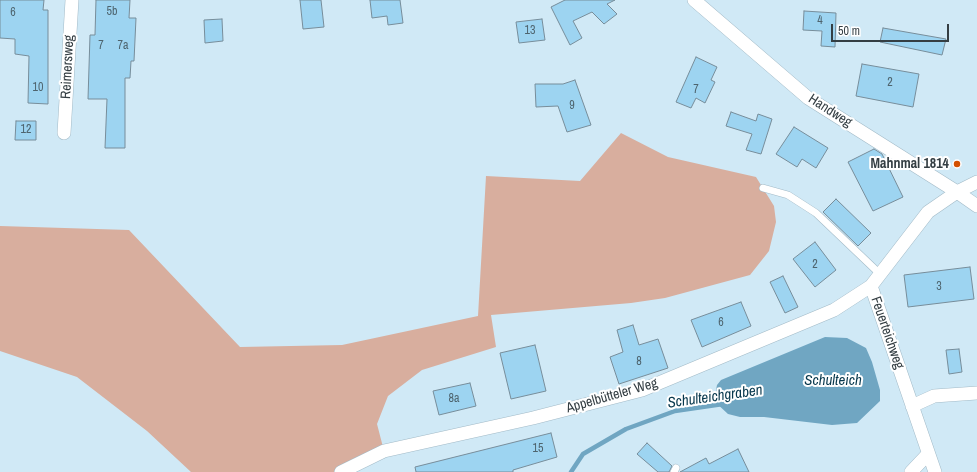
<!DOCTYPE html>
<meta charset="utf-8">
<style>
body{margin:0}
#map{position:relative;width:977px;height:472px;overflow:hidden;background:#d0e9f6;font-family:"Archivo Narrow",sans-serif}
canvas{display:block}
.scale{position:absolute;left:831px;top:24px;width:118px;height:18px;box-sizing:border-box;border:2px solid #343e43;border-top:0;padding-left:5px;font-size:12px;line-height:14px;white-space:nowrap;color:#343e43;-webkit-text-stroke:3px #fff;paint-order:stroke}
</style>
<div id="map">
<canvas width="977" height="472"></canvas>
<div class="scale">50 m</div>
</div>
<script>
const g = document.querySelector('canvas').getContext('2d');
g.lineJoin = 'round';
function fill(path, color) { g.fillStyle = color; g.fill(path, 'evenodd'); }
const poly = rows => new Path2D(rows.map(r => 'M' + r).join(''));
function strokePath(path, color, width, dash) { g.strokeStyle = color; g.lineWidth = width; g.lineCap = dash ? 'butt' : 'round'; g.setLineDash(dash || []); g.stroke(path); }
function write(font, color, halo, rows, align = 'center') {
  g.font = font + ' "Archivo Narrow",sans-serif'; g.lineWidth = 4; g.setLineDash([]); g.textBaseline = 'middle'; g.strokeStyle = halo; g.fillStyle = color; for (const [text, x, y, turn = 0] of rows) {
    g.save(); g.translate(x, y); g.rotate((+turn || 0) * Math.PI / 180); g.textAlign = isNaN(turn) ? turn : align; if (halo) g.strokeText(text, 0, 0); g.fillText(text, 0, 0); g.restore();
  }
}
fill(poly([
 [621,133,668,157,756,177,774,206,776,222,769,251,750,275,665,298,631,303,491,315,496,347,422,370,388,396,377,424,384,451,341,472,191,472,147,431,77,377,0,351,0,226,129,230,240,347,342,345,478,316,486,176,580,181]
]), '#d8ae9e');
fill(poly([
 [825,337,847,338,866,348,872,362,880,390,880,401,857,423,832,425,764,417,740,417,728,414,714,401,717,385,721,380]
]), '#70a6c2');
strokePath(poly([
 [571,472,583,454,626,429,675,411,723,404]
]), '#70a6c2', 4.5);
const building = poly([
 [0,0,44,0,43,10,48,10,48,104,28,103,29,56,15,54,15,39,0,38,0,0],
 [96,0,130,0,129,18,136,18,134,61,131,61,130,78,125,78,125,148,105,148,107,99,88,99,90,35,95,35,96,0],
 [300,0,321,0,324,27,303,29,300,0],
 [370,0,400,0,403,23,388,25,387,16,372,18,370,0],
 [565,0,615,0,607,4,617,14,604,24,592,12,573,21,582,38,570,45,551,7,565,0],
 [804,11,836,13,835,47,821,46,822,31,803,30,804,11],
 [222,19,223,41,205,43,204,20,222,19],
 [542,19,545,40,519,43,516,22,542,19],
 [883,28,946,39,942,55,880,42,883,28],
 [696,57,717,67,711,80,715,82,705,103,696,98,691,108,676,102,696,57],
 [862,64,919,74,913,107,856,96,862,64],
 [575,80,591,125,567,132,558,106,536,107,535,84,563,84,575,80],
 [731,112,756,121,758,114,772,119,761,154,746,150,752,134,726,126,731,112],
 [16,121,36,121,36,140,15,140,16,121],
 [794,127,828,148,816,168,802,159,797,167,776,154,794,127],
 [874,149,882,154,903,197,873,211,848,162,874,149],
 [836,199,871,233,858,246,823,212,836,199],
 [815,242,836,270,815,287,793,259,815,242],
 [970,267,974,299,908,307,904,275,970,267],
 [783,276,798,307,785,313,770,282,783,276],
 [741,302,751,326,702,347,691,320,741,302],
 [633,325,639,345,658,339,668,368,619,384,610,357,623,352,617,330,633,325],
 [535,345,546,391,511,399,500,353,535,345],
 [959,349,962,372,949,374,946,350,959,349],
 [470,383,476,406,439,415,433,391,470,383],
 [551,433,557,457,513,470,513,472,416,472,415,467,551,433],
 [647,443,672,466,669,472,658,472,637,454,647,443],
 [738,449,749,472,680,472,706,458,709,464,738,449]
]);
fill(building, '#9dd4f1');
strokePath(building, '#778d9a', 1);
const lane = poly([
 [763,188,788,195,816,213,880,274],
 [674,472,676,468]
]);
const street = poly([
 [694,0,808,98,957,192,977,206],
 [64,133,72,0],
 [871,286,935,472],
 [912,406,934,396,977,393],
 [341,472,384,451,533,418,642,390,834,310,871,286,928,212,957,192,977,182],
 [911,472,928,454]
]);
strokePath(lane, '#a2bac7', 8);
strokePath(street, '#a2bac7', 14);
strokePath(lane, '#fff', 7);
strokePath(street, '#fff', 13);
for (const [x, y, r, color] of [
 [957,164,4,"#d34f00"]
]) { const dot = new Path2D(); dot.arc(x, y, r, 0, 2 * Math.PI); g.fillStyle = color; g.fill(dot); strokePath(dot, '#fff', 1.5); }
write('12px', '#4e646e', null, [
 ["5b",112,12],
 ["6",13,13],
 ["4",820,21],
 ["13",530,31],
 ["7",101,46],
 ["7a",123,46],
 ["2",890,83],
 ["10",38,88],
 ["7",696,90],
 ["9",572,106],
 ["12",26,130],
 ["2",815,265],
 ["3",939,287],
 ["6",721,323],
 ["8",639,362],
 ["8a",454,399],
 ["15",538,449]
]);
write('14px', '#343e43', '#fff', [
 ["Reimersweg",68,67,-87],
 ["Handweg",830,111,33],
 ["Feuerteichweg",887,333,71],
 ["Appelbütteler Weg",612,396,-16]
]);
write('bold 14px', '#343e43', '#fff', [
 ["Mahnmal 1814",949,164]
], 'right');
write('italic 15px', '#08384d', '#fff', [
 ["Schulteich",833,381],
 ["Schulteichgraben",715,397,-8]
]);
</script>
